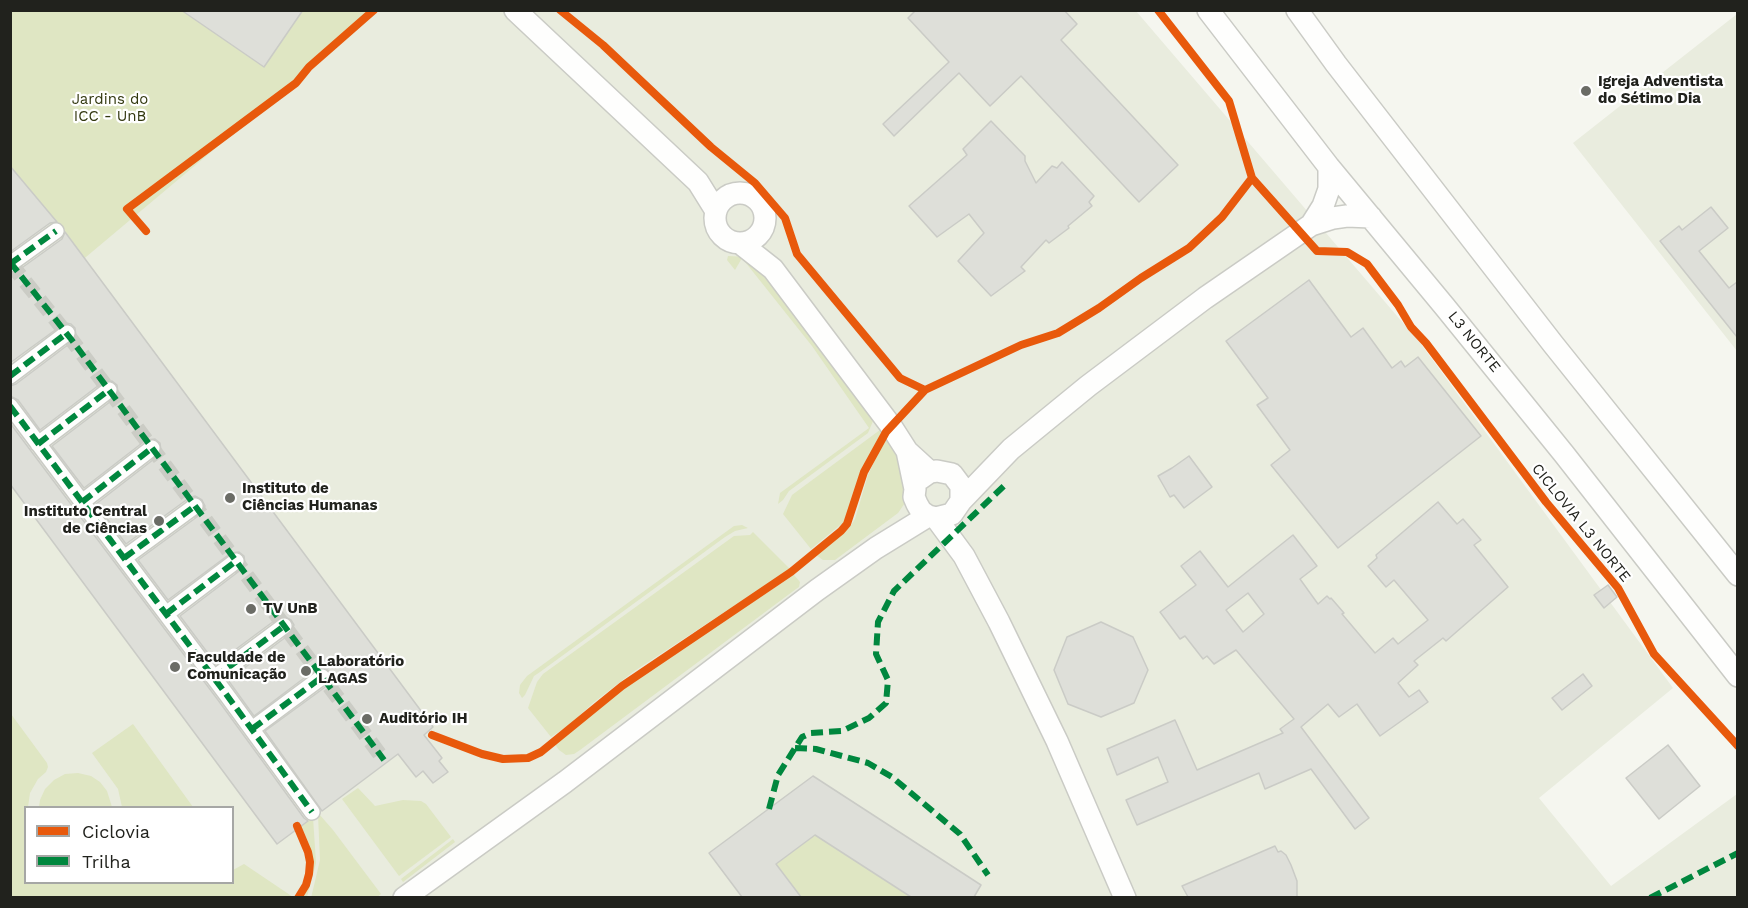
<!DOCTYPE html>
<meta charset="utf-8">
<style>
body{margin:0}
#map{position:relative;width:1748px;height:908px;overflow:hidden;background:#f5f6ef;font-family:"Work Sans",sans-serif}
canvas{display:block}
.frame{position:absolute;inset:0;border:12px solid #21221d;pointer-events:none}
.legend{position:absolute;left:24px;top:806px;width:210px;height:78px;box-sizing:border-box;background:#fff;border:2px solid #a6a7a5;margin:0;padding:8px 10px;list-style:none;font-size:18px;color:#21221d}
.legend li{display:flex;align-items:center;gap:12px;height:30px}
.legend b{width:30px;border:2px solid #a6a7a5}
</style>
<div id="map">
<canvas width="1748" height="908"></canvas>
<div class="frame"></div>
<ul class="legend">
<li><b style="height:8px;background:#e8590c"></b>Ciclovia</li>
<li><b style="height:8px;background:#00873e"></b>Trilha</li>
</ul>
</div>
<script>
const g = document.querySelector('canvas').getContext('2d');
g.lineJoin = 'round';
function fill(path, color) { g.fillStyle = color; g.fill(path, 'evenodd'); }
const poly = rows => new Path2D(rows.map(r => 'M' + r).join(''));
function strokePath(path, color, width, dash) { g.strokeStyle = color; g.lineWidth = width; g.lineCap = dash ? 'butt' : 'round'; g.setLineDash(dash || []); g.stroke(path); }
function write(font, color, halo, rows, align = 'center') {
  g.font = font + ' "Work Sans",sans-serif'; g.lineWidth = 4.5; g.setLineDash([]); g.textBaseline = 'middle'; g.strokeStyle = halo; g.fillStyle = color; for (const [text, x, y, turn = 0] of rows) {
    g.save(); g.translate(x, y); g.rotate((+turn || 0) * Math.PI / 180); g.textAlign = isNaN(turn) ? turn : align; if (halo) g.strokeText(text, 0, 0); g.fillText(text, 0, 0); g.restore();
  }
}
fill(poly([
 [10,11,1136,11,1421,344,1673,688,1539,798,1611,886,1737,794,1737,897,11,897],
 [26,808,232,808,232,882,26,882],
 [1737,14,1737,351,1573,143]
]), '#e9ecde');
fill(poly([
 [10,11,379,11,80,262,11,176],
 [728,256,750,257,832,362,873,421,868,433,789,491,783,500,778,504,780,493,869,428,812,346,742,258,735,270,727,260],
 [884,427,860,476,850,509,845,521,811,549,783,514,792,495],
 [888,433,907,465,907,500,898,513,835,560,823,560,816,555,850,527,855,519,868,475],
 [742,525,748,528,735,531,725,537,540,672,534,676,525,695,522,698,519,693,520,685,527,676,734,526],
 [753,532,790,569,633,672,593,703,569,725,551,737,528,708,537,682,543,674,734,536,750,535],
 [794,575,800,582,799,587,796,589,580,750,574,754,566,755,559,750,554,743,632,681],
 [11,714,47,763,48,767,46,772,38,779,30,793,28,807,26,808,26,882,232,882,233,870,244,864,293,897,11,897],
 [133,724,193,807,122,807,118,789,92,753],
 [78,773,91,776,100,782,107,791,112,807,39,807,40,800,45,789,54,780,65,774],
 [358,788,375,806,403,800,421,801,426,804,451,837,399,876,342,799],
 [319,814,333,830,381,894,376,898,311,898,320,860,318,815],
 [313,817,316,863,307,897,303,897,311,881,313,865,310,846,301,826],
 [815,835,911,897,801,897,776,864],
 [453,839,455,842,403,882,401,879]
]), '#dfe6c3');
const building = poly([
 [181,10,303,10,264,67,181,10],
 [916,10,1064,10,1077,24,1061,40,1178,165,1139,202,1021,76,990,106,959,73,894,136,883,124,949,62,908,18,916,10],
 [991,121,1025,156,1025,161,1036,183,1052,166,1057,168,1062,162,1094,196,1089,202,1092,206,1068,226,1069,228,1049,243,1046,240,1021,267,1025,271,991,296,958,261,984,233,969,214,937,237,909,206,967,155,963,149,991,121],
 [10,166,57,222,50,223,10,252,10,166],
 [1711,207,1728,228,1699,251,1729,288,1737,282,1737,337,1660,241,1679,226,1682,230,1711,207],
 [65,232,433,727,424,735,442,758,439,761,448,772,433,783,423,771,416,777,398,754,322,811,265,731,328,685,331,680,330,672,325,668,316,669,254,716,228,680,290,634,294,625,291,620,283,616,278,618,216,664,180,616,242,569,245,564,244,556,239,552,231,553,168,600,138,560,201,514,205,506,202,500,195,496,189,498,126,544,96,504,158,456,161,451,160,443,155,439,146,440,84,488,52,446,115,398,118,393,117,385,112,381,103,382,40,430,18,400,10,396,10,386,16,384,73,341,76,336,75,328,71,324,66,323,62,325,10,363,10,274,16,272,62,239,65,232],
 [1309,280,1351,337,1363,328,1392,368,1401,361,1405,367,1418,357,1481,436,1338,548,1271,465,1290,450,1257,405,1268,398,1226,341,1309,280],
 [10,423,218,700,304,818,308,821,277,844,10,484,10,423],
 [1189,456,1212,487,1184,508,1174,495,1170,497,1158,476,1172,468,1189,456],
 [1438,502,1457,524,1463,519,1481,540,1474,545,1508,587,1446,641,1443,638,1414,661,1418,665,1398,683,1409,697,1419,690,1428,702,1380,736,1357,704,1339,717,1328,704,1301,727,1369,818,1355,829,1311,769,1265,789,1259,773,1137,825,1126,800,1168,782,1158,757,1117,775,1107,749,1175,720,1197,770,1283,733,1280,729,1294,719,1236,650,1214,664,1207,656,1203,659,1185,636,1180,639,1160,612,1196,585,1181,566,1200,551,1228,587,1293,535,1317,566,1300,579,1318,604,1327,596,1330,599,1331,598,1344,613,1342,614,1375,653,1393,638,1398,644,1428,620,1394,580,1386,587,1368,566,1377,558,1376,555,1438,502],
 [1248,593,1264,614,1243,632,1226,610,1248,593],
 [1608,585,1617,597,1604,608,1594,595,1608,585],
 [1101,622,1133,637,1148,670,1134,703,1101,717,1068,704,1054,670,1067,637,1101,622],
 [1583,674,1592,686,1562,710,1552,698,1583,674],
 [1668,745,1700,786,1659,819,1626,778,1668,745],
 [813,776,981,885,974,897,911,897,815,835,776,864,801,897,742,897,709,853,813,776],
 [1275,846,1278,852,1281,851,1286,855,1291,865,1297,881,1297,897,1188,897,1182,886,1275,846]
]);
fill(building, '#dedfd9');
strokePath(building, '#cacbc6', 1.5);
strokePath(poly([
 [11,264,71,339,384,760]
]), '#cbccc5', 15, [15, 8]);
const street = poly([
 [10,264,56,231],
 [10,376,67,333],
 [10,406,226,694,312,812],
 [38,444,109,390],
 [82,502,152,448],
 [124,558,195,506],
 [166,614,236,561],
 [214,678,284,626],
 [252,729,322,677]
]);
const secondary = poly([
 [515,10,698,182,716,211],
 [1208,10,1329,167,1445,307,1564,454,1738,676],
 [1297,10,1336,64,1553,344,1738,575],
 '715 218a25 25 0 1 1 50 0a25 25 0 1 1-50 0Z',
 [1311,225,1323,206,1329,189,1329,167],
 [740,243,773,269,891,426,907,451,930,472],
 [907,451,915,489,914,497,917,504,921,511,928,516,936,518,952,514,961,501,1011,449,1088,386,1205,298,1311,225,1333,218,1347,216,1371,217],
 [920,479,930,472,937,471,952,474,961,486,961,501],
 [936,518,964,556,999,622,1057,741,1125,898],
 [404,898,565,782,817,590,876,548,928,516]
]);
strokePath(street, '#cacbc5', 18);
strokePath(secondary, '#cacbc5', 24);
strokePath(street, '#fefefd', 15);
strokePath(secondary, '#fefefd', 21);
strokePath(poly([
 [10,262,71,339,384,760],
 [10,264,56,231],
 [10,376,67,333],
 [10,406,226,694,312,812],
 [38,444,109,390],
 [82,502,152,448],
 [124,558,195,506],
 [166,614,236,561],
 [214,678,284,626],
 [252,729,322,677],
 [795,748,816,749,868,763,892,777,960,834,988,875],
 [769,809,778,775,802,737,811,733,842,731,869,718,886,703,888,680,876,654,878,622,894,591,1007,483],
 [1650,898,1738,853]
]), '#00873e', 6, [12, 6]);
strokePath(poly([
 [560,10,603,45,711,147,755,183,785,218,797,254,900,378,925,390],
 [1158,10,1229,101,1252,178,1317,251,1347,252,1367,264,1398,305,1411,327,1426,343,1546,502,1618,588,1654,654,1738,746],
 [146,231,127,209,296,83,309,67,374,10],
 [432,735,482,754,503,759,528,758,541,752,622,686,791,572,841,531,847,524,864,472,886,432,925,390,1021,345,1058,333,1099,308,1141,278,1189,248,1222,217,1252,178],
 [297,826,308,852,310,862,309,874,306,885,298,898]
]), '#e8590c', 8);
for (const [x, y, r, color] of [
 [1586,91,6,"#6b6c66"],
 [230,498,6,"#6b6c66"],
 [159,521,6,"#6b6c66"],
 [251,609,6,"#6b6c66"],
 [175,667,6,"#6b6c66"],
 [306,671,6,"#6b6c66"],
 [367,719,6,"#6b6c66"]
]) { const dot = new Path2D(); dot.arc(x, y, r, 0, 2 * Math.PI); g.fillStyle = color; g.fill(dot); strokePath(dot, '#fff', 2); }
write('bold 15px', '#21221d', '#fff', [
 ["Igreja Adventista",1598,82],
 ["do Sétimo Dia",1598,99],
 ["Instituto de",242,489],
 ["Ciências Humanas",242,506],
 ["Instituto Central",147,512,"right"],
 ["de Ciências",147,529,"right"],
 ["TV UnB",263,609],
 ["Faculdade de",187,658],
 ["Comunicação",187,675],
 ["Laboratório",318,662],
 ["LAGAS",318,679],
 ["Auditório IH",379,719]
], 'left');
write('15px', '#32380f', '#fff', [
 ["Jardins do",110,100],
 ["ICC - UnB",110,117]
]);
write('15px', '#21221d', '#fff', [
 ["L3 NORTE",1474,342,51],
 ["CICLOVIA L3 NORTE",1581,523,51]
]);
</script>
